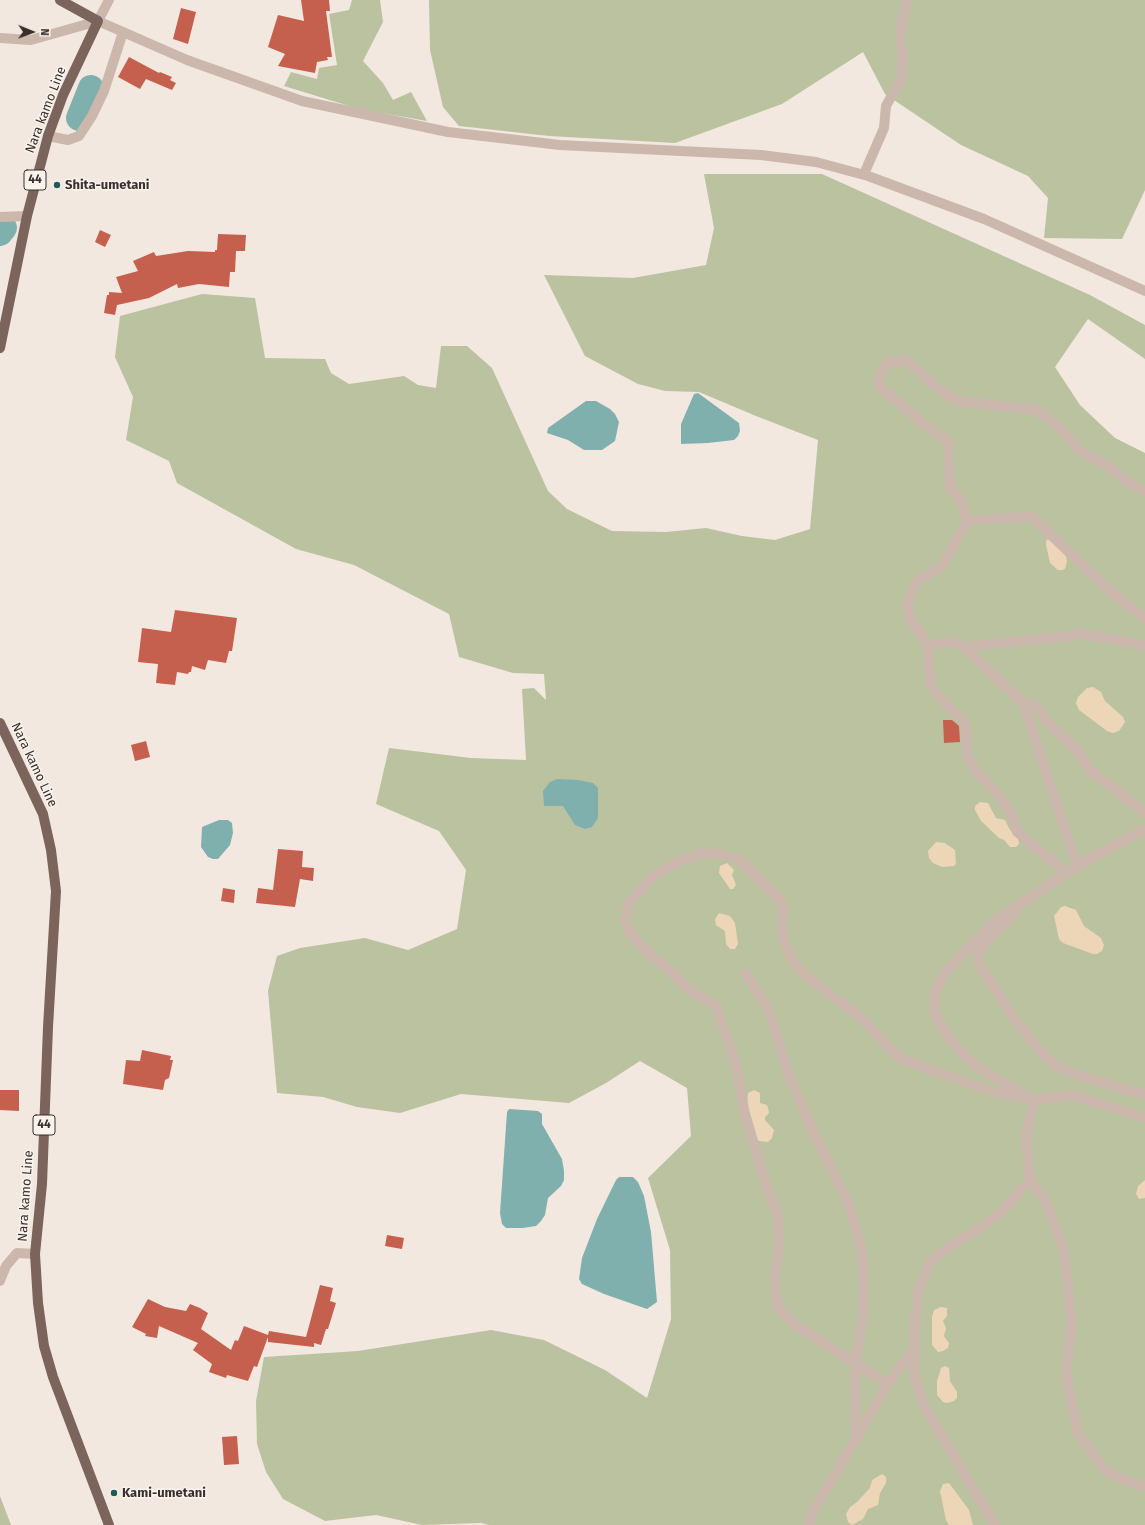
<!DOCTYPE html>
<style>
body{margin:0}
#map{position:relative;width:1145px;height:1525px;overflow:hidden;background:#f3e8e0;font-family:"Fira Sans",sans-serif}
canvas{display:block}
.north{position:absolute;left:12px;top:12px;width:40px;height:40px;-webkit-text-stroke:3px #faf3ed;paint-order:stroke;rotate:91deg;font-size:11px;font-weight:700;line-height:16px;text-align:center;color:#392e2b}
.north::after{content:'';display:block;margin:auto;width:14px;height:18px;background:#392e2b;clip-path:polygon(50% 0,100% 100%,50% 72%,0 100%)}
</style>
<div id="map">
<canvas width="1145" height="1525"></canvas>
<div class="north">N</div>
</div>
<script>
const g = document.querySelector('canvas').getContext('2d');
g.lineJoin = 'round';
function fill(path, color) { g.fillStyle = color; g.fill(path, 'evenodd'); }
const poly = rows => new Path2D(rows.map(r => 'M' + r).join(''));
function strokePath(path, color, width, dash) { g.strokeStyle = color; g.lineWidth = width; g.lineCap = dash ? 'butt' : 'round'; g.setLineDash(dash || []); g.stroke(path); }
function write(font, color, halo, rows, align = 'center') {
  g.font = font + ' "Fira Sans",sans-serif'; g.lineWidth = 3; g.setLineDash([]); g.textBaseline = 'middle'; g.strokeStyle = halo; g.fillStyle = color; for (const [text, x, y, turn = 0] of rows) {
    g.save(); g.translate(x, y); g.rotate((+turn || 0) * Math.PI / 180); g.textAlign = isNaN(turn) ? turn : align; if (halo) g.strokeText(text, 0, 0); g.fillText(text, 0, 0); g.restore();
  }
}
fill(poly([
 [352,0,380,0,383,22,363,61,383,83,393,100,411,92,427,121,359,109,284,86,291,72,317,79,319,68,337,65,329,14,349,10],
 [429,0,1145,0,1145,190,1122,239,1044,238,1048,198,1028,176,961,145,885,94,863,52,782,104,675,143,549,136,459,126,443,107,430,50],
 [704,174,822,174,1090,295,1145,325,1145,359,1088,319,1055,367,1080,405,1115,438,1145,453,1145,1525,489,1525,481,1523,422,1525,376,1515,325,1521,283,1499,266,1472,257,1444,256,1401,264,1357,358,1351,491,1330,544,1340,605,1370,647,1398,671,1319,670,1250,648,1178,691,1136,687,1088,640,1061,606,1083,569,1103,461,1094,400,1113,357,1107,323,1097,277,1093,268,991,277,956,300,948,365,938,408,950,457,929,466,870,439,831,376,804,389,748,471,758,526,760,522,689,534,688,546,700,544,674,513,673,459,657,449,614,354,565,296,549,177,483,169,461,126,440,133,397,115,357,120,316,202,294,255,298,265,358,325,359,331,373,349,384,404,376,418,385,436,388,441,346,467,346,492,368,548,491,567,509,612,531,666,532,706,528,742,536,775,540,810,529,818,440,756,416,699,392,665,391,638,384,585,356,544,275,633,278,706,265,714,228],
 [0,1496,11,1525,0,1525]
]), '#bac2a0');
fill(poly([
 [1049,538,1063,544,1067,561,1065,569,1062,570,1058,570,1050,563,1046,545,1046,541],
 [1093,687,1101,692,1105,701,1123,717,1125,722,1119,731,1113,733,1107,731,1079,710,1076,703,1078,697,1087,688],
 [980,802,988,803,996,818,1005,820,1010,830,1018,837,1019,844,1016,847,1010,847,1004,840,999,838,981,821,975,810,975,806],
 [936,842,945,843,955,850,956,864,954,866,942,867,933,863,929,858,928,851],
 [727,863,734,870,732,875,736,885,733,889,730,889,719,873,720,866],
 [1065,906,1076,910,1084,926,1101,938,1104,945,1102,951,1097,954,1093,954,1063,943,1059,939,1054,916,1061,907],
 [719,913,730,916,735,923,738,944,735,949,730,949,726,944,725,931,716,925,715,919],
 [754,1090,760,1093,760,1103,767,1105,768,1108,769,1113,765,1117,765,1120,774,1130,772,1138,768,1142,759,1141,756,1138,747,1105,748,1093],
 [1145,1180,1145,1198,1139,1199,1136,1194,1138,1186],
 [941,1307,947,1308,947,1316,943,1321,946,1328,944,1336,949,1343,948,1348,943,1351,938,1352,932,1345,932,1317,934,1310],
 [945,1366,949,1368,950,1381,957,1392,957,1398,954,1401,947,1403,943,1402,937,1395,937,1381,941,1368],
 [882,1474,886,1477,886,1483,880,1493,878,1505,868,1509,863,1519,852,1525,848,1522,846,1514,850,1507,857,1502,870,1488,872,1480],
 [949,1483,969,1510,973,1525,949,1525,946,1520,940,1491,943,1484]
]), '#edd6b8');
fill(poly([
 [698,393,739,423,740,431,738,436,734,440,708,443,681,444,681,424,694,394],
 [586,401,596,401,610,409,615,414,619,422,615,441,602,450,584,450,568,440,547,433,548,428],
 [557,779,578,780,593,783,598,788,598,818,592,827,585,829,575,825,563,806,544,806,543,791,550,782],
 [219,820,228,820,232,823,233,833,230,845,218,859,213,859,208,857,201,847,202,827],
 [509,1109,538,1111,542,1114,542,1124,562,1159,564,1171,564,1180,561,1186,548,1198,545,1215,541,1221,536,1226,523,1228,506,1228,502,1224,500,1213,507,1112],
 [619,1177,633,1177,638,1182,644,1196,651,1232,657,1302,647,1309,604,1294,582,1284,579,1279,582,1258,597,1219,616,1180]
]), '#7fb0ae');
strokePath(poly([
 [79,118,91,88],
 [0,233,4,228]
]), '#7fb0ae', 26);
fill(poly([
 [301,0,329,0,330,11,326,11,332,57,327,57,328,60,317,62,315,73,278,66,285,54,268,47,278,15,304,21],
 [181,8,196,12,188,44,173,39],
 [129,57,159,73,160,72,172,77,170,80,176,83,172,90,146,79,140,89,118,77],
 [100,230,111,235,105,247,95,242],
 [218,234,246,235,245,251,236,251,235,272,230,272,229,287,199,284,178,288,177,284,149,298,117,305,115,315,104,313,107,295,109,295,109,292,122,293,116,277,138,271,133,261,154,252,156,256,188,251,215,252,215,250,217,250],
 [175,610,237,618,232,651,229,651,226,663,208,660,205,670,192,666,191,672,189,672,188,674,177,672,175,685,156,683,158,664,138,662,142,628,171,632],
 [943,720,952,720,959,726,960,742,944,743],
 [146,741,150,757,135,761,131,745],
 [278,849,303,851,302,867,314,868,313,881,300,879,295,907,256,903,258,888,273,890],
 [223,888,235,890,234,903,221,901],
 [142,1050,171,1056,170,1060,173,1060,169,1078,165,1080,163,1090,123,1084,126,1060,140,1061],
 [0,1090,19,1090,19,1111,0,1110],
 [387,1235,404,1238,402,1249,385,1246],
 [320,1285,333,1288,330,1301,336,1303,328,1329,326,1329,321,1345,314,1343,314,1347,268,1342,268,1337,257,1367,254,1366,248,1381,227,1375,226,1378,209,1372,212,1364,193,1350,198,1343,159,1326,157,1338,145,1336,146,1334,132,1327,148,1299,165,1307,186,1311,190,1304,200,1308,208,1313,201,1329,231,1350,235,1340,238,1341,244,1326,268,1335,269,1331,306,1337],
 [237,1436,239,1464,224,1465,222,1437]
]), '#c4604d');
strokePath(poly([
 [98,21,109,0],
 [0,38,31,40,98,21,187,60,302,101,448,132,560,145,761,155,816,162,868,176,984,219,1145,291],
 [48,136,68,140,79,136,92,116,104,91,123,32],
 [864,174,884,128,886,106,901,79,903,65,900,32,907,0],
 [0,217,27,216],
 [967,521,963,504,950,486,948,441,925,425,878,385,880,374,887,363,906,360,936,387,957,401,1037,410,1060,428,1078,449,1111,468,1129,483,1145,492],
 [928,645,930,684,941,699,965,723,968,758,977,773,994,789,1011,813,1017,832,1067,873],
 [1145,645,1077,633,1069,636,964,647,1023,703,1033,704,1040,711,1047,722,1077,750,1090,770,1145,813],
 [964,647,954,642,928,645,909,617,908,600,917,581,942,566,967,521,1031,516,1109,590,1145,618],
 [1023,703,1077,866],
 [1015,913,978,951,979,964,1013,1017,1040,1051,1055,1065,1075,1074,1145,1095],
 [746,974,768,1008,788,1073,814,1134,849,1205,862,1252,864,1280,863,1315,855,1363,856,1440],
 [1027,1096,980,1069,961,1052,946,1034,934,1012,935,992,943,975,992,923,1077,866,1145,829],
 [1030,1180,1045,1200,1064,1250,1072,1326,1066,1371,1077,1432,1106,1471,1127,1481,1145,1486],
 [0,1281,6,1266,17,1253,35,1254],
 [888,1384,794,1324,777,1306,775,1276,779,1249,778,1215,765,1183,744,1110,737,1068,716,1006,690,990,668,969,647,952,631,934,625,920,628,904,653,876,679,861,702,853,720,854,739,859,780,900,784,908,782,924,783,938,790,956,803,974,863,1019,892,1051,904,1060,991,1091,1034,1100,1072,1095,1145,1118],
 [809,1525,812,1513,888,1384,915,1347],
 [995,1525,924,1406,914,1374,915,1319,919,1288,930,1262,948,1247,971,1234,1000,1213,1030,1180,1026,1135,1034,1100]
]), '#cbb7ac', 10);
strokePath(poly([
 [0,348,27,216,48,136,63,95,98,21,60,0],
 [0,723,43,814,51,850,56,891,48,1027,42,1184,35,1254,38,1303,44,1346,53,1377,109,1525]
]), '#7b645c', 10);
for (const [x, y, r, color] of [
 [57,185,4,"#205b59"],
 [114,1493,4,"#205b59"]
]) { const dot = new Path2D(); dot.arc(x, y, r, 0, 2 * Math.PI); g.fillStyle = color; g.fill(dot); strokePath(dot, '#faf3ed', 1.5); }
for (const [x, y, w] of [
 [35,180,22],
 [44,1125,22]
]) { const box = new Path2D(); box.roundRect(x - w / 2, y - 10, w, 20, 3); g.fillStyle = '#faf3ed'; g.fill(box); strokePath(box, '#392e2b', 1); }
write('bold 12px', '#392e2b', null, [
 ["44",35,180],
 ["44",44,1125]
]);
write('13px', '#392e2b', '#faf3ed', [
 ["Nara kamo Line",46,110,-69],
 ["Nara kamo Line",34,765,65],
 ["Nara kamo Line",26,1196,-86]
]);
write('bold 13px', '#392e2b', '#faf3ed', [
 ["Shita-umetani",65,185],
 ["Kami-umetani",122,1493]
], 'left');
</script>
